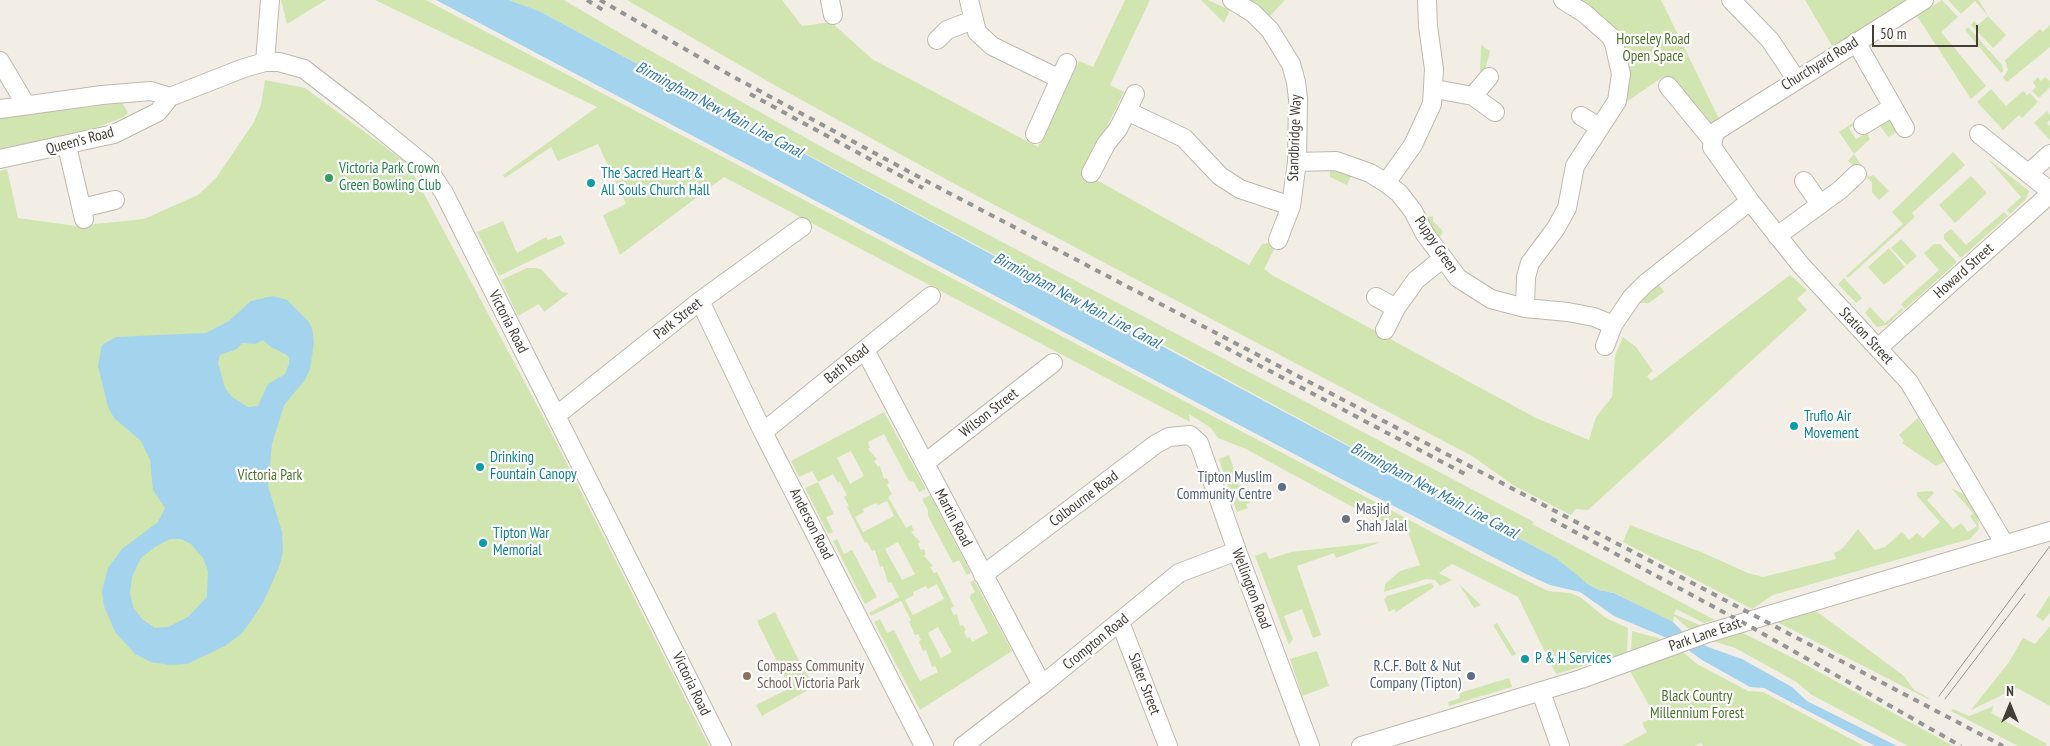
<!DOCTYPE html>
<style>
body{margin:0}
#map{position:relative;width:2050px;height:746px;overflow:hidden;background:#f2eee6;font-family:"PT Sans Narrow",sans-serif}
canvas{display:block}
.north{position:absolute;left:1985px;top:681px;width:50px;height:50px;-webkit-text-stroke:4px #fff;paint-order:stroke;rotate:0deg;font-size:14px;font-weight:700;line-height:20px;text-align:center;color:#453e36}
.north::after{content:'';display:block;margin:auto;width:18px;height:22px;background:#453e36;clip-path:polygon(50% 0,100% 100%,50% 72%,0 100%)}
.scale{position:absolute;left:1872px;top:25px;width:106px;height:22px;box-sizing:border-box;border:2px solid #453e36;border-top:0;padding-left:6px;font-size:15px;line-height:18px;white-space:nowrap;color:#453e36;-webkit-text-stroke:4px #fff;paint-order:stroke}
</style>
<div id="map">
<canvas width="2050" height="746"></canvas>
<div class="north">N</div>
<div class="scale">50 m</div>
</div>
<script>
const g = document.querySelector('canvas').getContext('2d');
g.lineJoin = 'round';
function fill(path, color) { g.fillStyle = color; g.fill(path, 'evenodd'); }
const poly = rows => new Path2D(rows.map(r => 'M' + r).join(''));
function strokePath(path, color, width, dash) { g.strokeStyle = color; g.lineWidth = width; g.lineCap = dash ? 'butt' : 'round'; g.setLineDash(dash || []); g.stroke(path); }
function write(font, color, halo, rows, align = 'center') {
  g.font = font + ' "PT Sans Narrow",sans-serif'; g.lineWidth = 4.5; g.setLineDash([]); g.textBaseline = 'middle'; g.strokeStyle = halo; g.fillStyle = color; for (const [text, x, y, turn = 0] of rows) {
    g.save(); g.translate(x, y); g.rotate((+turn || 0) * Math.PI / 180); g.textAlign = isNaN(turn) ? turn : align; if (halo) g.strokeText(text, 0, 0); g.fillText(text, 0, 0); g.restore();
  }
}
fill(poly([
 [281,0,326,0,287,24],
 [375,0,426,0,1483,559,1548,591,1570,593,1580,597,1606,618,1628,628,1627,653,1556,674,1518,597,1452,564,1439,573,1452,580,1440,586,1435,580,1426,579,1384,592,1385,584,1400,571,1420,565,1408,532,1360,511,1246,449,1218,438,1211,428,1189,414,1190,422,724,177,620,255,603,215,626,204,598,144,558,161,551,147,505,178,503,175,597,107],
 [509,0,564,0,635,42,831,152,1534,522,1532,524,1715,620,1704,623,1676,609,1674,614,1702,626,1690,630,1674,616,1673,623,1615,593,1599,590,1576,576,1556,558,1184,356,539,11],
 [627,0,782,0,802,26,831,22,872,59,1038,147,1079,61,1093,67,1125,0,1150,0,1110,85,1124,92,1084,173,1249,265,1262,244,1269,243,1276,246,1264,269,1272,275,1536,418,1589,440,1596,417,1612,397,1615,356,1623,337,1636,347,1653,371,1647,376,1651,381,1790,275,1807,290,1797,299,1807,310,1588,510,1576,509,1571,515,1513,485,1472,456,951,182,776,86],
 [1201,0,1208,0,1230,10,1224,23],
 [1248,0,1285,0,1270,16],
 [1574,0,1661,0,1719,119,1710,125,1664,76,1625,103,1626,61],
 [1805,0,1914,0,1834,49],
 [1942,0,1958,17,1941,32,1986,86,1971,99,1917,16],
 [1948,0,1979,0,1988,16,2006,35,1993,48,1971,25,1974,21,1978,25,1988,16,1975,1,1961,14],
 [2050,25,2050,47,2007,82,2003,78,2008,70,2005,60,2040,29,2043,32],
 [1968,27,2002,65,2003,71,2001,73,1965,30],
 [1481,45,1490,51,1484,74,1480,71],
 [2038,77,2041,81,2045,77,2050,81,2050,87,2039,98,2032,91,2036,87,2033,82],
 [265,80,305,88,408,164,546,422,709,746,0,746,0,171,7,169,18,218,76,226,144,219,198,195,216,178,254,122,261,105],
 [1991,89,2006,106,2023,91,2027,95,2030,93,2038,102,2022,118,2019,115,2003,130,1977,102],
 [122,103,128,112,124,117,85,132,0,152,0,118],
 [1875,108,1872,114,1849,128,1856,139,1867,133,1870,139,1854,154,1869,177,1873,175,1889,191,1879,200,1872,192,1872,182,1848,161,1854,154,1839,132],
 [2047,111,2050,115,2050,120,2047,123,2050,126,2050,140,2034,123],
 [1887,119,1902,129,1888,137,1878,123],
 [1953,152,1965,165,1912,213,1915,217,1848,278,1846,276,1903,224,1892,212],
 [1988,159,2029,191,2026,199,2010,214,2007,210,2021,197],
 [1330,170,1351,176,1347,185,1330,177],
 [1971,176,1987,193,1955,223,1939,205],
 [2004,212,2008,216,1961,258,1944,239,1944,234,1951,229,1966,245],
 [1433,216,1433,221,1443,231,1439,239,1427,217],
 [503,221,517,253,546,237,548,240,561,235,565,244,499,276,477,232],
 [1901,239,1917,256,1907,265,1891,248],
 [1934,244,1940,244,1957,262,1905,309,1901,304,1939,270,1924,253],
 [1889,248,1905,267,1884,285,1868,267],
 [527,268,537,268,542,270,562,292,569,293,544,312,539,304,518,316,501,280],
 [1844,278,1862,298,1856,303,1838,284],
 [1659,284,1664,292,1649,303,1640,303],
 [1870,307,1885,323,1902,308,1903,310,1887,325,1877,327,1865,313],
 [884,412,926,489,919,492,914,482,909,481,884,434,868,442,870,448,868,449,877,459,874,461,878,467,880,466,884,479,887,478,889,483,887,485,892,494,888,497,906,528,911,525,914,530,911,532,920,542,918,544,921,550,924,549,926,554,924,556,933,566,930,567,934,573,937,572,954,606,951,608,952,612,954,615,957,614,960,626,963,625,966,630,964,632,967,638,970,637,972,642,988,633,970,598,971,594,975,592,970,582,974,580,1012,651,920,710,874,622,880,619,887,633,894,630,920,681,938,672,935,666,932,667,926,650,923,651,919,642,921,640,918,634,915,635,909,622,911,620,901,601,871,616,869,613,899,597,891,582,888,583,883,566,880,567,875,550,872,551,867,542,865,543,847,507,849,506,844,497,847,495,840,482,838,483,833,474,818,482,834,514,826,517,833,532,828,534,805,488,818,482,812,471,799,477,791,461],
 [851,451,864,476,850,484,837,458],
 [887,501,894,516,863,532,855,517,864,512,863,509,876,503,878,505],
 [898,542,915,574,902,580,885,549],
 [937,584,944,599,913,615,905,600,914,595,913,592,926,586,928,589],
 [938,627,952,652,941,658,928,633],
 [1918,418,1945,461,1938,465,1936,466,1902,443,1904,441,1899,435],
 [1229,455,1241,490,1246,489,1251,503,1246,504,1248,508,1237,512,1219,459],
 [1951,488,1965,495,1978,516,1979,529,1970,539,1773,595,1752,609,1623,542,1630,525,1701,552,1748,573,1763,577,1836,559,1834,553,1842,549,1858,529,1875,550,1885,547,1902,532,1909,540,1917,533,1923,538,1940,522,1917,496,1917,492,1932,491,1934,493,1927,500,1953,529,1961,523,1968,532,1977,526,1970,516,1973,513],
 [930,495,971,573,967,575,959,560,953,563,928,516,928,510,922,499],
 [837,539,844,554,852,550,877,597,865,604,833,541],
 [1381,542,1336,558,1334,553,1297,566,1321,635,1313,638,1302,609,1284,616,1293,639,1289,645,1255,556,1266,552,1269,559,1291,552],
 [1431,583,1434,587,1396,612,1394,609,1389,612,1384,599,1387,596],
 [1459,584,1481,605,1474,608],
 [2050,595,2050,613,2043,621,2036,616],
 [1816,611,1904,676,1914,690,1929,698,1928,699,1775,621],
 [775,612,801,665,815,686,762,716,756,705,790,688,757,621],
 [1497,623,1510,644,1516,654,1512,656,1493,625],
 [2050,626,2050,706,2017,688,1971,710,2009,662,2023,638,2035,644],
 [1737,630,1801,662,1953,746,1908,746,1812,695,1795,681,1735,648,1707,639],
 [1632,631,1658,638,1667,642,1631,653],
 [1679,649,1697,664,1748,691,1763,692,1864,746,1703,746,1701,743,1695,746,1622,746,1647,732,1642,723,1655,716,1630,671,1635,670,1639,665],
 [1317,651,1329,686,1302,696,1290,659],
 [1509,678,1512,687,1449,706,1448,702,1460,698,1459,693],
 [1994,706,1991,713,2047,744,2046,746,2018,746,1951,711,1953,709,1969,716]
]), '#d0e5b0');
fill(poly([
 [436,0,509,0,539,11,1556,558,1588,584,1599,590,1614,593,1673,622,1686,635,1708,647,1742,659,1792,687,1807,701,1897,746,1875,746,1764,688,1750,687,1702,660,1677,642,1614,616,1580,592,1550,585,1526,574,1349,483],
 [273,296,287,300,308,321,312,328,314,342,310,369,305,380,284,405,272,444,268,486,282,532,283,552,279,567,264,601,251,621,241,634,225,646,187,664,170,665,151,662,135,654,115,632,104,606,102,591,108,568,122,549,158,522,165,508,153,490,150,460,141,441,114,418,108,407,98,366,102,345,116,337,206,333,229,321,251,301],
 [263,340,271,347,285,354,289,357,289,364,285,374,268,384,258,406,248,407,232,397,225,388,218,363,220,355,237,349,242,343,255,344],
 [170,539,181,539,191,544,203,558,208,571,207,597,188,617,168,627,155,628,142,619,133,607,130,593,132,577,141,558,155,547]
]), '#a4d3ed');
const minor = poly([
 [830,0,833,15],
 [969,0,977,32,992,46,1060,79],
 [1232,0,1253,13,1270,30,1291,64,1296,82,1298,99,1297,162,1291,206,1278,240],
 [1731,0,1770,40,1796,79],
 [1924,0,1718,130,1714,135,1712,147,1750,201,1800,264,1909,382,2004,543],
 [937,40,947,30,973,20],
 [1856,42,1905,128],
 [0,61,26,105],
 [265,62,270,0],
 [1668,86,1713,141],
 [1435,89,1473,96,1495,112],
 [1473,96,1489,77],
 [0,109,102,95,151,91,170,97],
 [1127,111,1135,94],
 [1581,116,1599,127],
 [1863,125,1893,107],
 [1035,134,1067,63],
 [1979,134,2050,191],
 [67,146,84,219],
 [0,159,114,134,158,112,170,97,244,68,265,62,279,62,304,69,361,113,426,166,444,193,722,746],
 [1297,162,1336,161,1370,173,1386,183,1399,193,1413,211,1425,234,1458,278,1491,299,1525,308,1568,312,1594,317,1613,325],
 [1091,173,1106,144,1118,129,1127,111,1184,138,1220,176,1240,189,1291,206],
 [2029,173,2050,154],
 [1804,181,1820,204],
 [1386,183,1413,145,1432,104,1434,69,1428,26,1427,0],
 [82,208,115,200],
 [1777,236,1840,190,1857,174],
 [1376,297,1396,308],
 [700,301,763,432,924,746],
 [1525,308,1526,277,1530,263,1556,228,1567,208,1575,166,1617,101,1621,74,1614,43,1610,36,1584,13,1563,0],
 [1385,330,1396,308,1416,280,1442,259],
 [1605,346,1613,325,1632,297,1646,283,1750,201],
 [1878,348,2050,194],
 [865,350,1042,685],
 [557,415,700,301,802,227],
 [763,432,931,296],
 [925,463,1053,363],
 [983,575,1156,444,1169,437,1190,435,1199,443,1237,551,1310,746],
 [1120,622,1168,746],
 [1541,692,1560,746],
 [963,746,1042,685,1179,573,1237,551],
 [1361,746,1581,679,1705,634,2050,531]
]);
strokePath(minor, '#c0b8ac', 20);
strokePath(minor, '#fff', 18);
strokePath(poly([
 [1939,696,2050,546],
 [1945,699,2025,594]
]), '#959595', 1);
strokePath(poly([
 [587,0,606,12],
 [600,0,730,75,930,183,2003,746],
 [750,94,923,188],
 [1215,342,1465,474],
 [1551,519,1751,627,1961,746]
]), '#959595', 4, [6, 6]);
for (const [x, y, r, color] of [
 [329,178,5,"#2e9e5b"],
 [591,183,5,"#0f9aa8"],
 [1794,426,5,"#0f9aa8"],
 [480,467,5,"#0f9aa8"],
 [1282,487,5,"#5c6f8a"],
 [1346,519,5,"#6b7280"],
 [483,543,5,"#0f9aa8"],
 [1525,659,5,"#0f9aa8"],
 [747,676,5,"#8d6e63"],
 [1471,676,5,"#5c6f8a"]
]) { const dot = new Path2D(); dot.arc(x, y, r, 0, 2 * Math.PI); g.fillStyle = color; g.fill(dot); strokePath(dot, '#fff', 2); }
write('15px', '#4b742b', '#fff', [
 ["Horseley Road",1653,40],
 ["Open Space",1653,57],
 ["Victoria Park",270,476],
 ["Black Country",1697,697],
 ["Millennium Forest",1697,714]
]);
write('15px', '#453e36', '#fff', [
 ["Churchyard Road",1820,64,-32],
 ["Standbridge Way",1295,138,-88],
 ["Queen's Road",80,141,-15],
 ["Puppy Green",1436,245,56],
 ["Howard Street",1964,271,-42],
 ["Park Street",678,319,-38],
 ["Victoria Road",508,322,63],
 ["Station Street",1866,336,47],
 ["Bath Road",847,364,-39],
 ["Wilson Street",989,413,-38],
 ["Colbourne Road",1084,499,-37],
 ["Martin Road",953,518,62],
 ["Anderson Road",811,524,63],
 ["Wellington Road",1251,589,69],
 ["Park Lane East",1705,635,-19],
 ["Crompton Road",1096,642,-39],
 ["Victoria Road",691,684,64],
 ["Slater Street",1144,684,69]
]);
write('15px', '#27864d', '#fff', [
 ["Victoria Park Crown",339,169],
 ["Green Bowling Club",339,186]
], 'left');
write('15px', '#0d838f', '#fff', [
 ["The Sacred Heart &",601,174],
 ["All Souls Church Hall",601,191],
 ["Truflo Air",1804,417],
 ["Movement",1804,434],
 ["Drinking",490,458],
 ["Fountain Canopy",490,475],
 ["Tipton War",493,534],
 ["Memorial",493,551],
 ["P & H Services",1535,659]
], 'left');
write('15px', '#4e5e75', '#fff', [
 ["Tipton Muslim",1272,478],
 ["Community Centre",1272,495],
 ["R.C.F. Bolt & Nut",1461,667],
 ["Company (Tipton)",1461,684]
], 'right');
write('15px', '#5b616d', '#fff', [
 ["Masjid",1356,510],
 ["Shah Jalal",1356,527]
], 'left');
write('15px', '#785e54', '#fff', [
 ["Compass Community",757,667],
 ["School Victoria Park",757,684]
], 'left');
write('italic 16px', '#317aa5', '#fff', [
 ["Birmingham New Main Line Canal",719,110,28],
 ["Birmingham New Main Line Canal",1077,301,28],
 ["Birmingham New Main Line Canal",1434,491,28]
]);
</script>
